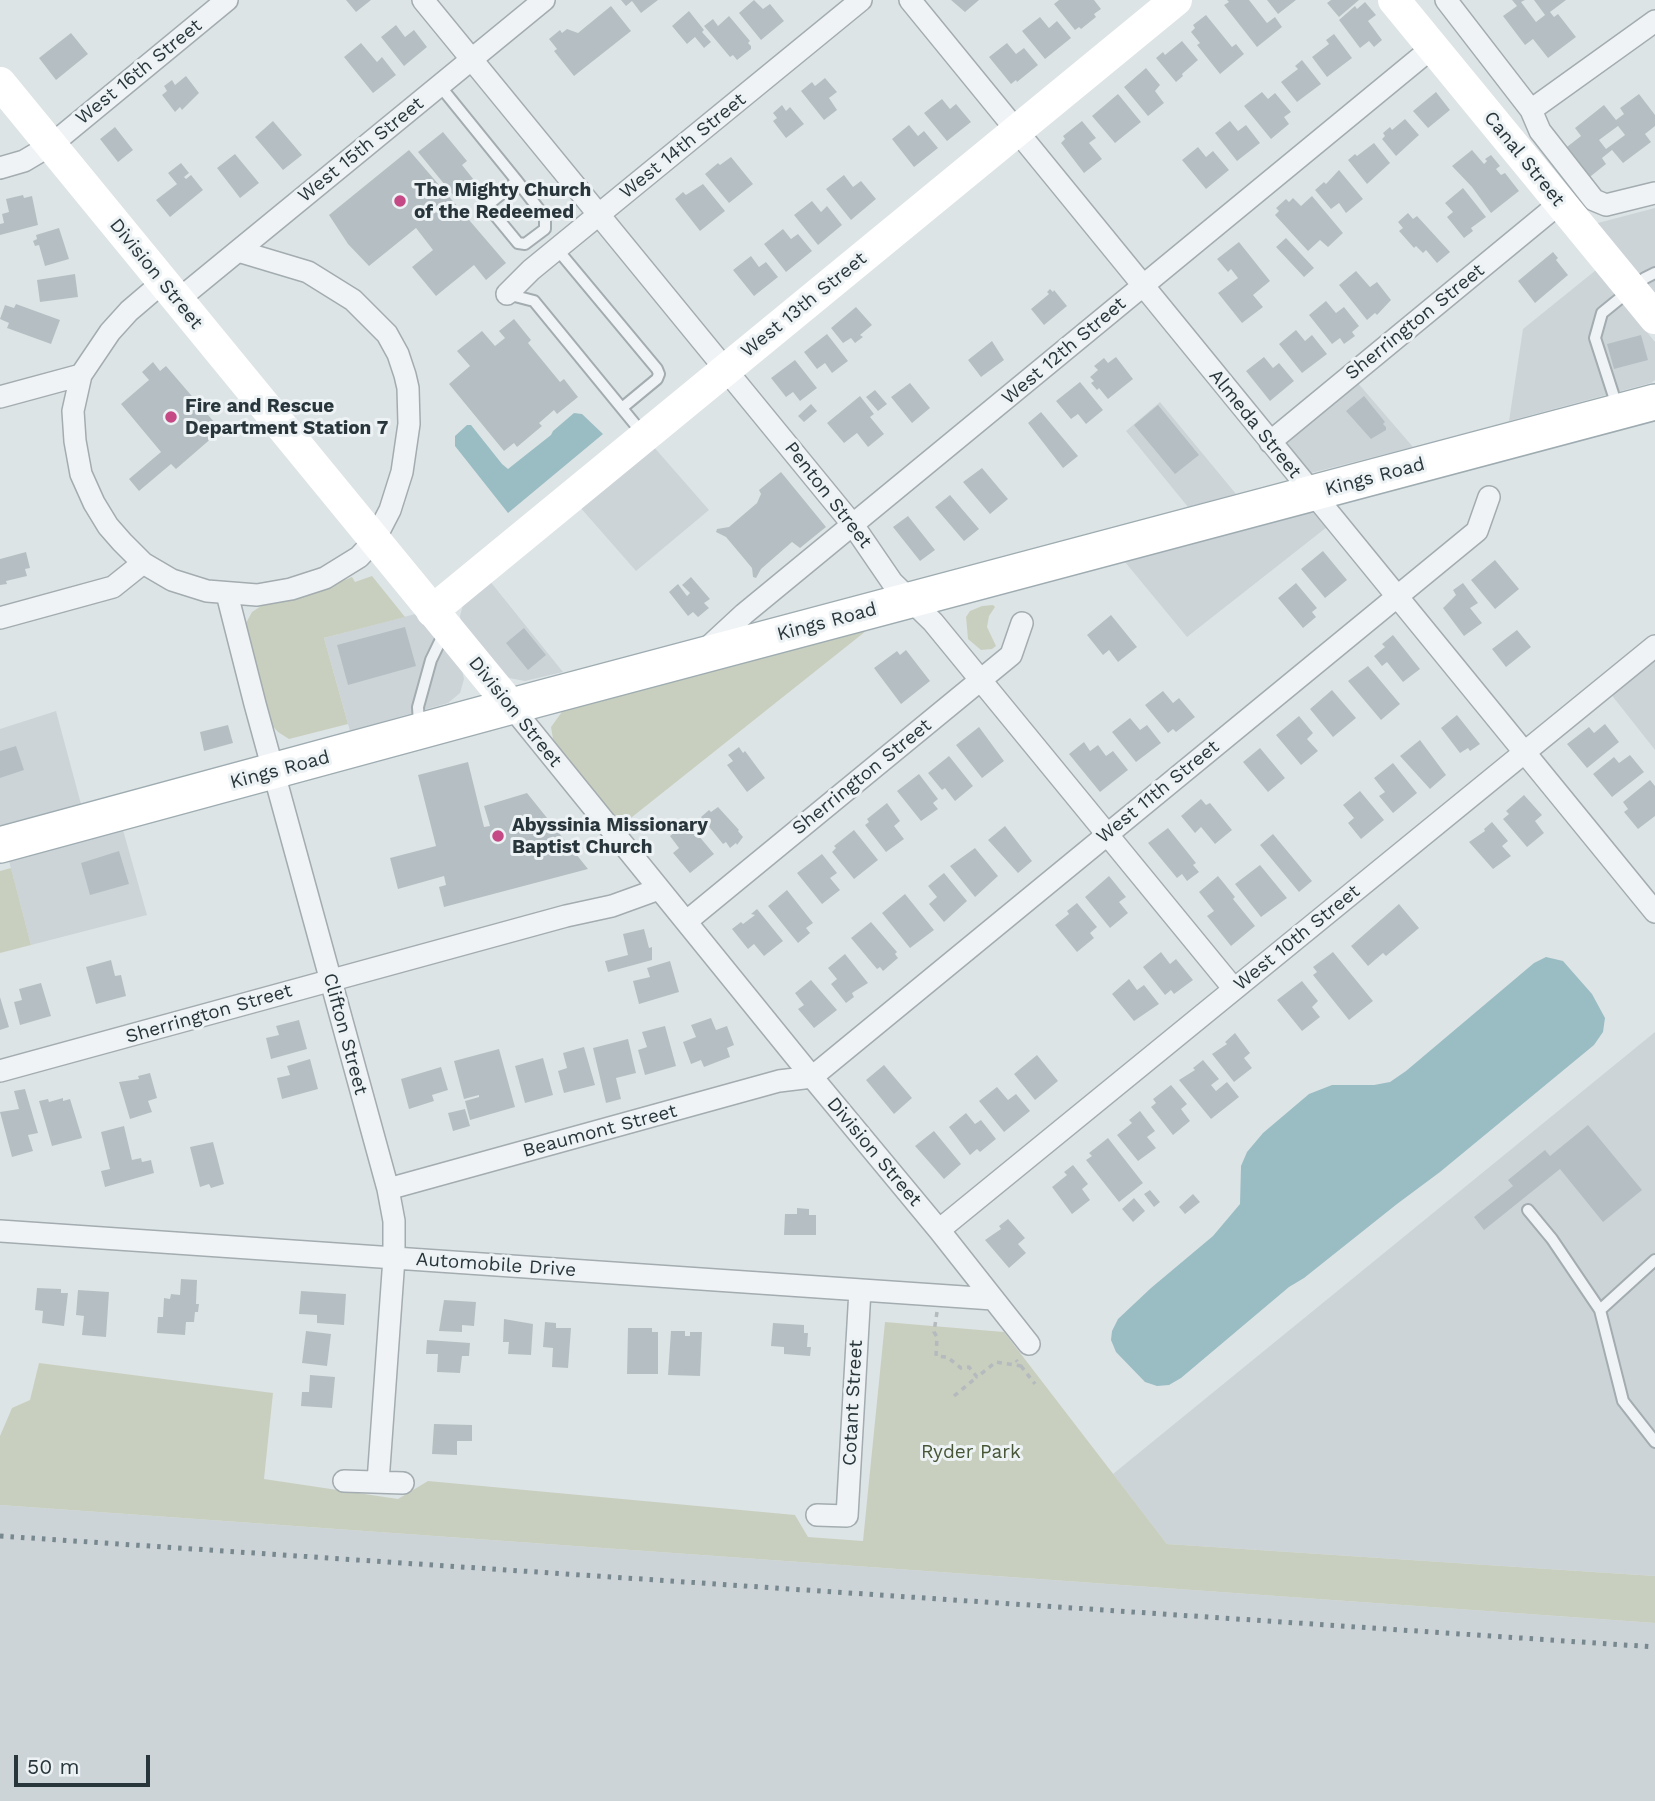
<!DOCTYPE html>
<style>
body{margin:0}
#map{position:relative;width:1655px;height:1801px;overflow:hidden;background:#dde4e6;font-family:"Work Sans",sans-serif}
canvas{display:block}
.scale{position:absolute;left:14px;top:1755px;width:136px;height:32px;box-sizing:border-box;border:4px solid #28363c;border-top:0;padding-left:9px;font-size:21px;line-height:24px;white-space:nowrap;color:#28363c;-webkit-text-stroke:5px #edf2f4;paint-order:stroke}
</style>
<div id="map">
<canvas width="1655" height="1801"></canvas>
<div class="scale">50 m</div>
</div>
<script>
const g = document.querySelector('canvas').getContext('2d');
g.lineJoin = 'round';
function fill(path, color) { g.fillStyle = color; g.fill(path, 'evenodd'); }
const poly = rows => new Path2D(rows.map(r => 'M' + r).join(''));
function strokePath(path, color, width, dash) { g.strokeStyle = color; g.lineWidth = width; g.lineCap = dash ? 'butt' : 'round'; g.setLineDash(dash || []); g.stroke(path); }
function write(font, color, halo, rows, align = 'center') {
  g.font = font + ' "Work Sans",sans-serif'; g.lineWidth = 6; g.setLineDash([]); g.textBaseline = 'middle'; g.strokeStyle = halo; g.fillStyle = color; for (const [text, x, y, turn = 0] of rows) {
    g.save(); g.translate(x, y); g.rotate((+turn || 0) * Math.PI / 180); g.textAlign = isNaN(turn) ? turn : align; if (halo) g.strokeText(text, 0, 0); g.fillText(text, 0, 0); g.restore();
  }
}
fill(poly([
 [1655,208,1655,298,1594,224],
 [1596,270,1655,342,1655,380,1651,383,1509,421,1523,329],
 [1357,382,1413,447,1311,473,1284,443],
 [1160,402,1236,494,1188,507,1126,431],
 [653,446,709,510,636,571,579,506],
 [1314,511,1327,527,1187,637,1125,562],
 [489,580,563,672,525,681,509,678,496,668,461,625,460,616,464,601],
 [419,613,461,665,464,679,460,693,448,703,350,731,324,638],
 [1655,657,1655,750,1610,693],
 [56,711,81,804,0,826,0,729],
 [123,830,147,915,31,945,9,861],
 [1655,1032,1655,1576,1167,1544,1113,1474],
 [0,1505,1655,1623,1655,1801,0,1801]
]), '#ccd4d8');
fill(poly([
 [372,576,405,617,324,638,348,724,289,739,278,732,270,723,245,625,252,612,261,606,311,594,352,577,355,582],
 [993,605,995,607,989,616,987,627,996,646,992,649,981,650,968,639,966,617,970,611,982,606],
 [866,631,622,825,567,760,553,739,551,727,564,709],
 [11,868,31,945,0,953,0,871],
 [885,1322,1004,1332,1167,1544,1655,1576,1655,1623,0,1505,0,1436,12,1408,30,1400,39,1363,273,1393,264,1479,398,1499,428,1481,795,1515,808,1537,863,1541]
]), '#c9cfbf');
fill(poly([
 [574,413,582,414,603,434,508,513,455,446,455,436,467,425,471,425,502,464,508,469,551,435,553,431],
 [1546,957,1563,961,1592,994,1605,1018,1603,1032,1594,1045,1440,1172,1397,1204,1304,1278,1289,1287,1181,1378,1169,1385,1157,1386,1145,1382,1116,1352,1111,1340,1112,1331,1118,1319,1151,1288,1213,1236,1240,1204,1241,1166,1247,1152,1263,1133,1309,1094,1332,1085,1374,1085,1390,1082,1406,1071,1534,963]
]), '#9abdc4');
fill(poly([
 [346,0,371,0,356,12],
 [621,0,658,0,641,13,632,1,626,6],
 [754,0,763,9,770,4,784,21,761,40,739,13],
 [951,0,979,0,965,12],
 [1059,0,1094,0,1101,9,1094,14,1096,17,1081,29,1079,27,1075,30,1054,4],
 [1227,0,1249,0,1267,23,1275,17,1282,27,1257,47,1224,5,1229,2],
 [1267,0,1296,0,1278,14],
 [1331,0,1359,0,1339,17,1327,3],
 [1512,0,1525,0,1521,2,1536,22,1545,15,1534,0,1566,0,1550,12,1554,17,1558,14,1576,37,1548,58,1533,39,1525,45,1503,16,1517,6],
 [1365,2,1376,15,1368,21,1382,40,1374,47,1369,41,1360,48,1339,20,1355,6,1357,9],
 [611,6,631,31,574,76,554,51,557,49,549,39,560,30,562,33,567,29,578,33],
 [689,11,704,30,702,32,711,42,704,48,695,37,687,44,672,26],
 [1206,15,1232,47,1236,44,1244,54,1220,74,1197,45,1200,43,1191,32,1195,28,1193,25],
 [729,16,750,41,748,43,751,46,751,49,737,60,733,55,730,57,704,26,713,19,718,26],
 [1040,17,1049,28,1057,21,1071,38,1045,59,1022,31],
 [396,25,405,37,414,30,427,47,404,66,381,37],
 [71,33,88,54,56,80,39,58],
 [1334,34,1352,58,1327,77,1312,57,1329,44,1326,40],
 [1182,41,1198,60,1182,74,1183,76,1176,82,1156,58,1163,52,1165,55],
 [361,43,377,62,382,57,396,75,373,93,344,57],
 [1007,43,1016,54,1024,48,1038,65,1017,82,1016,80,1011,84,989,57],
 [1302,60,1321,84,1297,102,1281,82,1298,69,1295,66],
 [1146,68,1160,85,1155,91,1164,103,1148,116,1124,87],
 [186,76,199,93,182,110,180,107,175,112,162,95,167,91,164,86,172,80,175,85],
 [825,78,837,92,829,98,837,110,824,120,801,91,812,82,815,86],
 [1262,92,1268,99,1275,93,1291,112,1284,117,1289,124,1271,139,1244,106],
 [1436,92,1450,110,1428,128,1413,111],
 [1118,94,1141,122,1115,143,1092,116],
 [1639,94,1655,115,1655,126,1645,134,1651,142,1623,163,1612,150,1602,158,1606,164,1586,180,1563,150,1581,136,1575,128,1604,105,1616,120,1624,114,1620,108],
 [1618,126,1625,135,1606,149,1599,140],
 [942,99,950,109,956,104,971,122,947,141,924,113],
 [782,105,786,111,790,107,804,124,786,138,773,121,777,118,773,113],
 [1405,119,1419,135,1396,156,1382,139,1385,136,1383,133,1390,127,1392,130],
 [273,121,302,155,283,170,255,137],
 [1082,121,1096,138,1089,143,1102,159,1084,173,1061,143,1065,139,1063,136],
 [1230,121,1238,131,1246,125,1260,143,1237,161,1215,133],
 [909,125,918,136,924,131,938,148,914,167,892,139],
 [115,127,133,150,118,162,100,139],
 [443,132,467,161,462,165,474,180,454,196,418,152],
 [1374,143,1390,163,1367,184,1348,160,1355,154,1357,156],
 [1198,147,1206,157,1213,151,1229,170,1206,189,1182,160],
 [409,150,506,263,486,280,474,265,436,296,412,267,433,250,416,228,369,266,348,244,329,215],
 [1472,150,1484,164,1487,161,1485,159,1491,155,1500,166,1496,169,1501,175,1505,173,1519,191,1491,213,1472,187,1452,166],
 [235,154,259,183,240,198,217,168],
 [731,157,753,184,729,203,705,174,718,163,720,165],
 [181,163,189,173,184,177,186,179,191,175,203,190,170,217,156,200,177,184,168,173],
 [1339,170,1363,199,1346,213,1339,203,1331,209,1315,190,1324,182,1326,184],
 [844,175,853,187,861,181,876,199,851,220,826,189],
 [703,184,725,211,700,231,675,199,683,192,686,195],
 [1463,188,1486,217,1471,228,1473,231,1464,238,1447,217,1453,212,1445,203],
 [23,195,24,198,32,196,38,225,0,235,0,224,4,223,2,214,9,212,6,199],
 [1312,196,1343,233,1328,247,1320,240,1308,251,1275,215,1279,211,1276,208,1286,199,1289,202,1293,198,1301,206],
 [812,201,821,212,827,206,842,225,818,245,794,215],
 [1408,213,1413,219,1417,216,1450,252,1437,263,1426,250,1423,253,1416,246,1414,248,1399,231,1403,228,1398,222],
 [59,228,69,259,45,266,39,245,35,246,33,241,37,239,36,235],
 [783,229,791,239,798,234,812,251,786,272,764,244],
 [1286,238,1314,268,1304,277,1276,247],
 [1239,242,1270,281,1253,295,1263,307,1242,323,1218,293,1238,278,1231,269,1228,272,1217,259],
 [1553,252,1558,258,1556,260,1568,275,1535,303,1518,281],
 [751,256,759,267,766,262,778,277,754,296,733,270],
 [1356,271,1370,287,1377,282,1391,300,1377,315,1375,313,1367,320,1339,285],
 [75,274,78,297,40,302,37,280],
 [1050,289,1053,292,1054,290,1067,306,1044,325,1031,309,1049,294,1047,292],
 [1326,301,1336,313,1344,307,1359,326,1352,332,1355,336,1344,344,1340,338,1332,344,1309,315],
 [16,304,60,320,51,344,7,328,9,323,0,319,5,305,14,308],
 [856,307,872,325,860,335,863,337,855,343,851,338,843,343,831,328],
 [514,319,531,340,528,343,560,382,564,379,578,397,557,414,554,410,539,423,542,426,517,447,514,443,504,451,449,384,470,366,457,351,482,331,495,346,505,338,499,331],
 [1296,330,1305,341,1312,335,1327,354,1302,373,1279,344],
 [827,334,848,361,832,373,825,363,817,369,804,352],
 [1641,335,1648,360,1614,369,1607,344],
 [992,341,1004,360,981,377,968,360],
 [1116,357,1133,379,1108,399,1099,388,1097,390,1091,383,1094,381,1090,377,1098,370,1094,366,1104,358,1108,363],
 [1264,357,1273,368,1279,363,1294,381,1270,401,1246,371],
 [795,360,817,388,800,401,793,392,786,397,771,378],
 [153,362,160,371,166,366,221,430,176,469,171,464,139,491,129,479,161,452,121,404,149,380,142,372],
 [1080,382,1103,410,1086,424,1078,414,1071,419,1056,401],
 [910,383,930,408,912,423,891,397],
 [875,390,887,404,878,411,866,397],
 [860,396,874,414,870,417,884,434,868,447,857,433,844,443,827,423],
 [1364,396,1385,422,1383,424,1386,427,1386,430,1371,439,1346,411],
 [811,404,817,411,804,422,798,416],
 [1158,405,1199,455,1175,474,1134,425],
 [1041,412,1078,456,1063,468,1028,423],
 [982,468,1008,499,990,514,963,482],
 [781,472,826,527,800,548,792,542,761,569,756,578,753,577,752,568,726,537,716,532,717,529,729,527,757,503,761,494,759,490],
 [950,495,979,529,964,541,935,507],
 [908,516,935,550,920,561,893,527],
 [1323,551,1347,580,1325,598,1301,569],
 [26,552,30,568,25,569,27,576,6,581,7,584,0,585,0,559],
 [1495,560,1519,589,1495,609,1471,580],
 [691,577,710,599,704,603,709,608,698,617,693,612,688,616,669,592,678,584,687,596,690,593,682,585],
 [1296,583,1317,608,1312,612,1316,617,1303,628,1278,598],
 [1463,583,1478,603,1470,608,1482,623,1464,636,1443,608,1456,595,1453,590],
 [1111,615,1137,647,1118,662,1109,650,1103,655,1087,635],
 [405,627,416,666,348,685,337,645],
 [524,628,546,655,528,670,506,643],
 [1517,630,1531,647,1506,667,1492,649],
 [1393,635,1420,669,1403,682,1387,662,1382,666,1374,656,1385,647,1382,644],
 [906,650,930,681,901,704,874,668,897,651,900,655],
 [1368,666,1400,704,1381,720,1348,681],
 [1332,690,1356,718,1333,737,1310,709],
 [1163,691,1173,703,1179,698,1195,717,1176,732,1173,729,1168,733,1145,705],
 [1457,715,1480,744,1470,751,1468,748,1460,753,1441,728],
 [1299,716,1313,733,1307,739,1318,751,1301,765,1276,735],
 [1130,718,1140,730,1147,725,1161,743,1136,762,1112,732],
 [1605,724,1619,742,1587,768,1567,744,1589,727,1594,733],
 [228,725,233,743,204,751,200,732],
 [979,727,1004,761,982,778,956,745],
 [1420,740,1446,775,1430,789,1400,756],
 [1084,742,1090,751,1098,745,1106,756,1113,751,1128,770,1100,792,1069,754],
 [16,746,24,770,0,778,0,751],
 [739,747,743,753,745,751,765,778,747,792,727,765,733,761,728,755],
 [1260,748,1285,778,1268,792,1243,762],
 [1630,755,1644,772,1612,797,1593,774,1614,757,1619,763],
 [949,756,973,786,955,801,945,788,942,790,928,773],
 [468,762,484,827,490,826,484,806,527,793,588,869,444,907,439,887,446,885,444,876,398,889,390,858,436,846,418,775],
 [1393,763,1417,793,1393,813,1379,796,1385,792,1374,778],
 [919,774,938,799,933,803,938,809,921,821,897,791],
 [1650,780,1655,786,1655,816,1638,829,1624,812,1628,809,1623,802],
 [1360,791,1384,820,1361,839,1348,823,1354,818,1343,805],
 [1524,795,1542,815,1535,821,1544,833,1527,847,1503,819,1509,814,1506,811],
 [1201,799,1206,805,1210,803,1232,830,1215,844,1201,827,1195,833,1181,816],
 [887,803,900,821,894,826,904,839,886,852,865,825,869,822,867,819],
 [718,807,739,830,738,831,743,837,737,845,736,843,730,848,726,842,723,844,701,817,709,810,711,812],
 [687,822,714,854,690,873,673,853,679,848,670,836],
 [1492,822,1508,841,1502,846,1511,856,1493,869,1469,842,1485,831,1484,829],
 [1005,826,1032,861,1018,873,988,840],
 [1168,828,1196,863,1193,865,1199,872,1187,881,1182,874,1177,878,1148,843],
 [854,830,878,860,854,879,832,852,836,848,834,846],
 [1273,834,1312,881,1299,892,1260,845],
 [975,848,998,876,975,897,950,866],
 [119,851,129,884,90,895,81,863],
 [822,854,837,873,830,878,840,890,822,904,797,873],
 [1260,865,1287,898,1261,917,1235,884],
 [944,873,967,901,944,922,929,904,937,897,928,886],
 [1109,876,1126,897,1119,902,1128,913,1110,928,1085,897],
 [1218,876,1235,897,1233,899,1255,926,1231,946,1207,916,1214,911,1199,892],
 [787,890,813,923,806,928,810,933,798,943,768,906],
 [905,894,934,930,910,948,882,913],
 [1077,903,1097,927,1090,933,1094,938,1077,952,1055,925,1069,914,1067,911],
 [1399,904,1419,928,1386,956,1383,953,1368,966,1351,946],
 [757,909,783,941,764,956,754,944,748,949,732,929,741,922,743,924,755,915,751,914],
 [871,922,897,952,895,954,898,958,883,971,880,967,877,969,851,938],
 [644,929,649,948,652,947,652,960,608,972,605,961,628,955,623,934],
 [1161,952,1170,964,1176,959,1193,980,1174,994,1171,990,1165,995,1143,967],
 [1333,952,1373,1001,1349,1020,1313,975,1317,972,1313,967],
 [845,954,868,983,852,993,854,997,846,1003,831,984,837,979,828,968],
 [111,960,115,976,121,975,126,996,96,1004,86,967],
 [670,961,679,992,639,1004,633,981,650,977,647,968],
 [1129,979,1137,990,1144,985,1159,1004,1134,1021,1112,994],
 [811,980,837,1010,814,1028,798,1009,804,1005,795,993],
 [1302,981,1318,1001,1312,1007,1320,1017,1302,1031,1277,1000],
 [41,983,51,1016,20,1025,14,1002,22,1000,19,989],
 [0,997,9,1027,0,1030],
 [711,1018,716,1030,727,1026,734,1045,727,1048,730,1057,704,1067,701,1060,691,1064,683,1042,696,1037,691,1025],
 [299,1020,307,1049,271,1059,266,1038,279,1035,276,1026],
 [665,1026,676,1066,645,1075,638,1050,647,1047,642,1032],
 [1235,1033,1250,1053,1244,1058,1252,1068,1234,1082,1212,1054,1227,1044,1225,1042],
 [628,1039,636,1073,616,1078,621,1099,606,1103,593,1048],
 [584,1047,595,1085,564,1093,558,1071,567,1068,563,1053],
 [499,1049,515,1107,470,1120,465,1101,479,1097,479,1095,464,1099,454,1061],
 [1037,1055,1058,1081,1035,1100,1014,1074],
 [543,1058,553,1095,525,1103,515,1066],
 [310,1059,318,1089,282,1099,277,1078,290,1075,287,1066],
 [1203,1060,1219,1079,1211,1085,1216,1091,1227,1082,1239,1097,1211,1119,1179,1080,1195,1070,1193,1068],
 [884,1065,912,1098,894,1114,866,1080],
 [441,1067,448,1090,432,1095,434,1101,409,1109,401,1079],
 [150,1073,157,1098,148,1101,152,1112,130,1119,119,1082,139,1079,138,1076],
 [1171,1085,1187,1104,1181,1109,1190,1121,1173,1135,1151,1107,1156,1103,1153,1099],
 [997,1087,1008,1100,1016,1094,1030,1111,1004,1132,979,1101],
 [25,1089,38,1133,28,1135,33,1151,12,1157,0,1112,19,1109,14,1091],
 [63,1098,63,1101,70,1099,82,1138,52,1146,39,1101,48,1099,49,1102],
 [465,1109,470,1126,453,1131,448,1113],
 [1140,1111,1155,1131,1147,1137,1156,1148,1138,1161,1117,1135,1132,1123,1129,1120],
 [966,1113,975,1124,981,1120,996,1139,980,1152,977,1149,970,1155,949,1127],
 [1588,1125,1642,1190,1603,1222,1560,1169,1484,1230,1474,1217,1513,1186,1508,1180,1545,1150,1550,1156],
 [124,1126,132,1160,141,1158,142,1162,151,1160,154,1173,105,1187,101,1171,110,1169,101,1132],
 [934,1131,961,1164,944,1179,915,1146],
 [1108,1138,1143,1183,1119,1202,1086,1160,1092,1156,1089,1153],
 [213,1142,224,1184,211,1188,209,1184,200,1187,190,1147],
 [1073,1165,1088,1184,1082,1189,1090,1200,1072,1214,1052,1187,1067,1175,1064,1172],
 [1150,1190,1160,1202,1154,1207,1144,1194],
 [1193,1194,1200,1202,1185,1214,1179,1207],
 [1134,1198,1145,1211,1133,1222,1122,1209],
 [797,1208,809,1209,809,1215,816,1215,816,1235,784,1235,785,1214,797,1214],
 [1008,1219,1025,1238,1018,1244,1026,1253,1009,1268,985,1240,1001,1229,999,1226],
 [181,1279,197,1280,196,1304,199,1304,198,1312,195,1312,194,1322,186,1322,185,1335,157,1333,158,1317,163,1317,164,1298,170,1299,171,1294,180,1295],
 [37,1288,61,1289,61,1293,68,1293,64,1326,42,1323,43,1311,35,1310],
 [78,1290,109,1292,106,1337,82,1335,84,1316,76,1315],
 [301,1291,346,1294,344,1325,317,1323,317,1315,299,1314],
 [444,1300,476,1302,474,1326,462,1325,462,1332,439,1331],
 [504,1319,533,1324,531,1355,508,1354,509,1342,503,1342],
 [545,1322,556,1323,556,1328,571,1328,568,1368,552,1367,553,1348,543,1347],
 [773,1323,804,1325,804,1333,808,1333,807,1347,811,1347,810,1356,784,1354,784,1347,771,1346],
 [628,1328,652,1328,652,1332,658,1332,658,1374,627,1374],
 [306,1331,331,1334,327,1366,302,1363],
 [671,1331,685,1331,685,1336,690,1336,690,1332,702,1332,700,1376,668,1375],
 [427,1340,470,1343,469,1356,462,1356,460,1373,437,1372,438,1354,426,1354],
 [310,1375,335,1377,332,1408,301,1406,302,1392,309,1392],
 [434,1424,472,1425,472,1441,457,1441,457,1455,432,1454]
]), '#b5bfc3');
const lane = poly([
 [440,86,517,181,545,217,545,229,525,244,518,243,490,209,490,203,517,181],
 [557,249,657,369,659,374,657,379,622,408],
 [507,294,534,301,643,434],
 [1617,406,1595,338,1602,313,1645,278,1655,273],
 [419,725,418,707,431,660,445,631],
 [1528,1210,1552,1239,1600,1310,1623,1401,1655,1442],
 [1600,1310,1655,1260]
]);
const street = poly([
 [423,0,853,525,892,582,933,622,1234,989],
 [910,0,1655,912],
 [1446,0,1531,110,1655,21],
 [1531,110,1540,131,1594,200,1606,205,1655,193],
 [0,168,24,161,51,145,227,0],
 [163,282,129,311,110,332,81,375,73,411,75,441,81,474,94,503,108,526,122,542,143,563,172,580,207,591,257,595,291,589,325,578,359,557,374,541,390,510,402,472,409,424,408,388,405,375,398,354,387,334,353,300,308,272,238,251],
 [507,294,531,270,861,0],
 [178,300,544,0],
 [0,397,81,375],
 [1270,442,1560,203],
 [227,594,255,704,388,1189,394,1221,394,1258,378,1482],
 [0,618,113,587,143,563],
 [704,651,744,614,1433,47],
 [511,706,812,1077,939,1230,1029,1344],
 [687,921,1011,655,1022,623],
 [0,1071,566,916,612,906,659,889],
 [388,1189,779,1081,812,1077,1477,531,1489,497],
 [939,1230,1655,646],
 [0,1231,993,1299],
 [344,1481,403,1483],
 [817,1515,847,1516,860,1290]
]);
const primary = poly([
 [0,845,538,699,1655,402]
]);
strokePath(lane, '#a3acb0', 14);
strokePath(street, '#a3acb0', 24);
strokePath(primary, '#9eacb1', 38);
strokePath(poly([
 [937,1312,934,1332,937,1337,936,1356,947,1357,961,1368,969,1367,977,1377,996,1362,1021,1366,1016,1360],
 [1021,1366,1035,1384],
 [954,1396,977,1377]
]), '#b4babe', 3.5, [5, 5]);
strokePath(lane, '#f0f3f5', 10);
strokePath(street, '#f0f3f5', 21);
strokePath(poly([
 [1394,0,1655,318],
 [0,83,511,706],
 [432,611,1176,0]
]), '#fff', 32);
strokePath(primary, '#fff', 35);
strokePath(poly([
 [0,1536,1655,1647]
]), '#78888f', 5, [3.5, 7]);
for (const [x, y, r, color] of [
 [400,201,7,"#c44985"],
 [171,417,7,"#c44985"],
 [498,836,7,"#c44985"]
]) { const dot = new Path2D(); dot.arc(x, y, r, 0, 2 * Math.PI); g.fillStyle = color; g.fill(dot); strokePath(dot, '#edf2f4', 2.5); }
write('19px', '#28363c', '#edf2f4', [
 ["West 16th Street",139,72,-39],
 ["West 14th Street",683,146,-39],
 ["West 15th Street",361,150,-39],
 ["Canal Street",1524,159,51],
 ["Division Street",156,274,51],
 ["West 13th Street",804,305,-39],
 ["Sherrington Street",1415,322,-39],
 ["West 12th Street",1064,351,-40],
 ["Almeda Street",1255,424,51],
 ["Kings Road",1375,477,-15],
 ["Penton Street",828,495,52],
 ["Kings Road",827,622,-15],
 ["Division Street",515,712,51],
 ["Kings Road",280,770,-15],
 ["Sherrington Street",862,777,-39],
 ["West 11th Street",1158,792,-39],
 ["West 10th Street",1297,938,-39],
 ["Sherrington Street",209,1014,-16],
 ["Clifton Street",345,1034,75],
 ["Beaumont Street",600,1131,-15],
 ["Division Street",874,1152,50],
 ["Automobile Drive",496,1265,4],
 ["Cotant Street",853,1403,-87]
]);
write('bold 19px', '#28363c', '#edf2f4', [
 ["The Mighty Church",414,190],
 ["of the Redeemed",414,212],
 ["Fire and Rescue",185,406],
 ["Department Station 7",185,428],
 ["Abyssinia Missionary",512,825],
 ["Baptist Church",512,847]
], 'left');
write('19px', '#475636', '#edf2f4', [
 ["Ryder Park",971,1452]
]);
</script>
